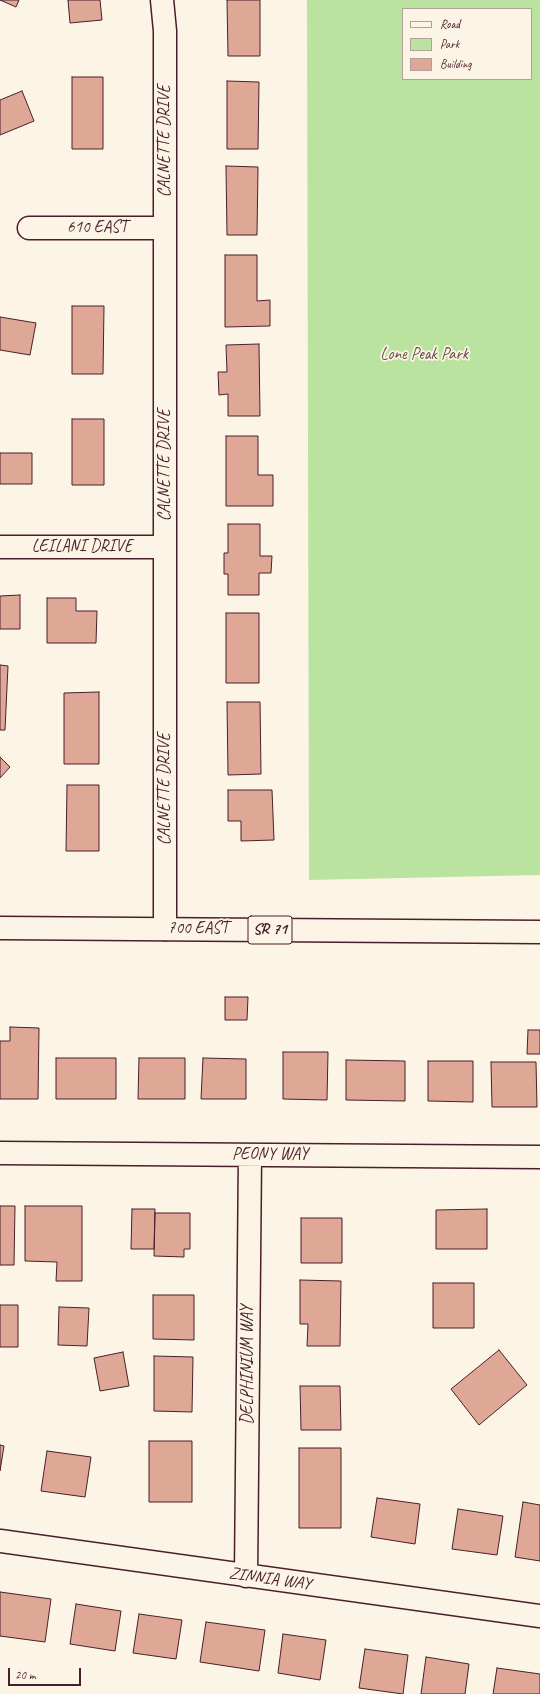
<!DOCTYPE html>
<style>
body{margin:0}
#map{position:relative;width:540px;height:1694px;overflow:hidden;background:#fcf5e5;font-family:Caveat,sans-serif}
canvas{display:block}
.legend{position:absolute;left:402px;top:8px;width:130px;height:72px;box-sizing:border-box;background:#fcf5e5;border:1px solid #b59f9b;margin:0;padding:5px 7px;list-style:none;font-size:12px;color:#4a1f2b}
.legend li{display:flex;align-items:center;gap:8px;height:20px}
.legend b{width:20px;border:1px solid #b59f9b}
.scale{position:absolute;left:8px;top:1668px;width:73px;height:18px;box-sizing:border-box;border:2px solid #4a1f2b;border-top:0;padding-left:5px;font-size:12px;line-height:14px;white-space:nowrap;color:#4a1f2b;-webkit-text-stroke:3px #fcf5e5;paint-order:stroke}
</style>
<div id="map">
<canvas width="540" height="1694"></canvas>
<ul class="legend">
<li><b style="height:5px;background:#fcf5e5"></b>Road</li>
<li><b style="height:11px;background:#b9e39f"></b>Park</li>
<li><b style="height:11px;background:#dfa896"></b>Building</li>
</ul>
<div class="scale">20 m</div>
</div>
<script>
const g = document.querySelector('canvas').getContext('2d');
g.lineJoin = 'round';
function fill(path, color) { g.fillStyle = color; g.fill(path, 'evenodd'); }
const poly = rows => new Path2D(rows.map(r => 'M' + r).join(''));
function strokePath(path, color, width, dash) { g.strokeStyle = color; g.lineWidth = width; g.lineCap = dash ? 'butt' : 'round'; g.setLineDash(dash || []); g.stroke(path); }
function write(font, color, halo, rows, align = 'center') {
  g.font = font + ' Caveat,sans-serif'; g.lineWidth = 3.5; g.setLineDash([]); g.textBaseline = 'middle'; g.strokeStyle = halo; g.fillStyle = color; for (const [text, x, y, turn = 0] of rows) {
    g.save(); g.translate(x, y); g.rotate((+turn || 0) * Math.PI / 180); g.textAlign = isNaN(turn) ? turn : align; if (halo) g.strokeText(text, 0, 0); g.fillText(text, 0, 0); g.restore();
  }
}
fill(poly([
 [307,0,540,0,540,875,309,880],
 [403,9,531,9,531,79,403,79]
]), '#b9e39f');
const building = poly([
 [0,0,19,0,16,7,0,0],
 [68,0,100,0,102,20,70,23,68,0],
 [227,0,260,0,260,56,228,56,227,0],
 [72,77,103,77,103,149,72,149,72,77],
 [227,81,259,82,258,149,227,149,227,81],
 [22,91,34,121,0,135,0,100,22,91],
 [226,166,258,167,257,235,227,235,226,166],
 [225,255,257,255,257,301,270,300,270,326,225,327,225,255],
 [72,306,104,306,103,374,72,374,72,306],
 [0,317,36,323,30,355,0,350,0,317],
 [259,344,260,416,228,416,228,394,219,395,218,372,227,372,226,345,259,344],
 [72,419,104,419,104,485,72,485,72,419],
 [226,436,258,436,258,475,273,475,273,506,226,506,226,436],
 [0,453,32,453,32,484,0,484,0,453],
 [228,524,260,524,260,556,272,556,271,573,259,573,259,595,228,595,228,574,224,574,224,553,228,553,228,524],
 [20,595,20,629,0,629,0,596,20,595],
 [47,598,76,598,76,611,97,611,96,643,47,643,47,598],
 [226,613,259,613,259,683,226,683,226,613],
 [0,665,8,666,5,730,0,730,0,665],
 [99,692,99,764,64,764,64,693,99,692],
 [227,702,260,702,261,774,228,775,227,702],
 [0,757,10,767,0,778,0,757],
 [67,785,99,785,99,851,66,851,67,785],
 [228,790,272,790,274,840,241,841,241,821,228,821,228,790],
 [225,997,248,997,247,1020,225,1020,225,997],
 [10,1027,39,1028,38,1099,0,1099,0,1041,10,1041,10,1027],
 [528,1030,540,1030,540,1054,527,1054,528,1030],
 [283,1052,328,1052,327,1100,283,1099,283,1052],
 [56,1058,116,1058,116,1099,56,1099,56,1058],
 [139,1058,185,1058,185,1099,138,1099,139,1058],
 [203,1058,246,1059,246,1099,201,1099,203,1058],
 [346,1060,405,1061,405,1101,346,1100,346,1060],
 [428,1061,473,1061,473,1102,428,1101,428,1061],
 [491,1062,536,1062,537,1107,492,1107,491,1062],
 [0,1206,15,1206,14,1265,0,1265,0,1206],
 [25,1206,82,1206,82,1281,56,1281,57,1262,25,1261,25,1206],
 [132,1209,155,1209,154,1249,131,1249,132,1209],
 [487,1209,487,1249,436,1249,436,1210,487,1209],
 [155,1213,190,1213,190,1249,184,1249,184,1257,154,1256,155,1213],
 [301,1218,342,1218,342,1263,301,1263,301,1218],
 [300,1280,341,1281,340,1346,307,1346,308,1324,300,1324,300,1280],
 [433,1283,474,1283,474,1328,433,1328,433,1283],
 [153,1295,194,1295,194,1340,153,1339,153,1295],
 [0,1305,18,1305,18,1347,0,1347,0,1305],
 [59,1307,89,1308,87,1346,58,1345,59,1307],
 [499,1350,527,1385,479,1425,451,1389,499,1350],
 [123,1352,129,1386,100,1391,94,1358,123,1352],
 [154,1356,193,1357,192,1412,154,1411,154,1356],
 [300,1386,340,1386,341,1430,301,1430,300,1386],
 [149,1441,192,1441,192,1502,149,1502,149,1441],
 [0,1445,4,1446,0,1471,0,1445],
 [299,1448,341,1448,341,1528,299,1528,299,1448],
 [47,1451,91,1457,85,1497,41,1491,47,1451],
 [377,1498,420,1504,415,1544,371,1537,377,1498],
 [523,1502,540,1505,540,1561,515,1557,523,1502],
 [458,1509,503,1516,497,1555,452,1549,458,1509],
 [0,1592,51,1599,45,1642,0,1636,0,1592],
 [76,1604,121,1611,115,1651,70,1644,76,1604],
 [139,1614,182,1620,176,1659,133,1653,139,1614],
 [206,1622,265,1630,259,1671,200,1662,206,1622],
 [283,1634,326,1640,320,1680,278,1673,283,1634],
 [365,1649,408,1655,403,1694,359,1688,365,1649],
 [426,1657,469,1664,465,1694,421,1694,426,1657],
 [497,1668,540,1674,540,1694,493,1694,497,1668]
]);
fill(building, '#dfa896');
strokePath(building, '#4a1f2b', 1);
const minor = poly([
 [162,0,165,31,165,929],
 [29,228,165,228],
 [0,547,165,547],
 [0,1153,540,1157],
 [0,1541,540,1616],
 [246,1576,250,1155]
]);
const major = poly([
 [0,928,540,932]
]);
strokePath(minor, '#4a1f2b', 25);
strokePath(major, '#4a1f2b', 25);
strokePath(minor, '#fcf5e5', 22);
strokePath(major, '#fcf5e5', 22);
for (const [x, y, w] of [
 [270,930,44]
]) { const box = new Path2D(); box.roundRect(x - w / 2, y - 14, w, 28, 3); g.fillStyle = '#fcf5e5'; g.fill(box); strokePath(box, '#4a1f2b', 1); }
write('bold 16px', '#4a1f2b', null, [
 ["SR 71",270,930]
]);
write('17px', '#4a1f2b', '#fcf5e5', [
 ["CALNETTE DRIVE",165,141,-90],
 ["610 EAST",97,228],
 ["CALNETTE DRIVE",165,465,-90],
 ["LEILANI DRIVE",82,547],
 ["CALNETTE DRIVE",165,789,-90],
 ["700 EAST",198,929],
 ["PEONY WAY",270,1155],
 ["DELPHINIUM WAY",248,1365,-90],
 ["ZINNIA WAY",270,1579,8]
]);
write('17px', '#665048', '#fcf5e5', [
 ["Lone Peak Park",424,355]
]);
</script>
